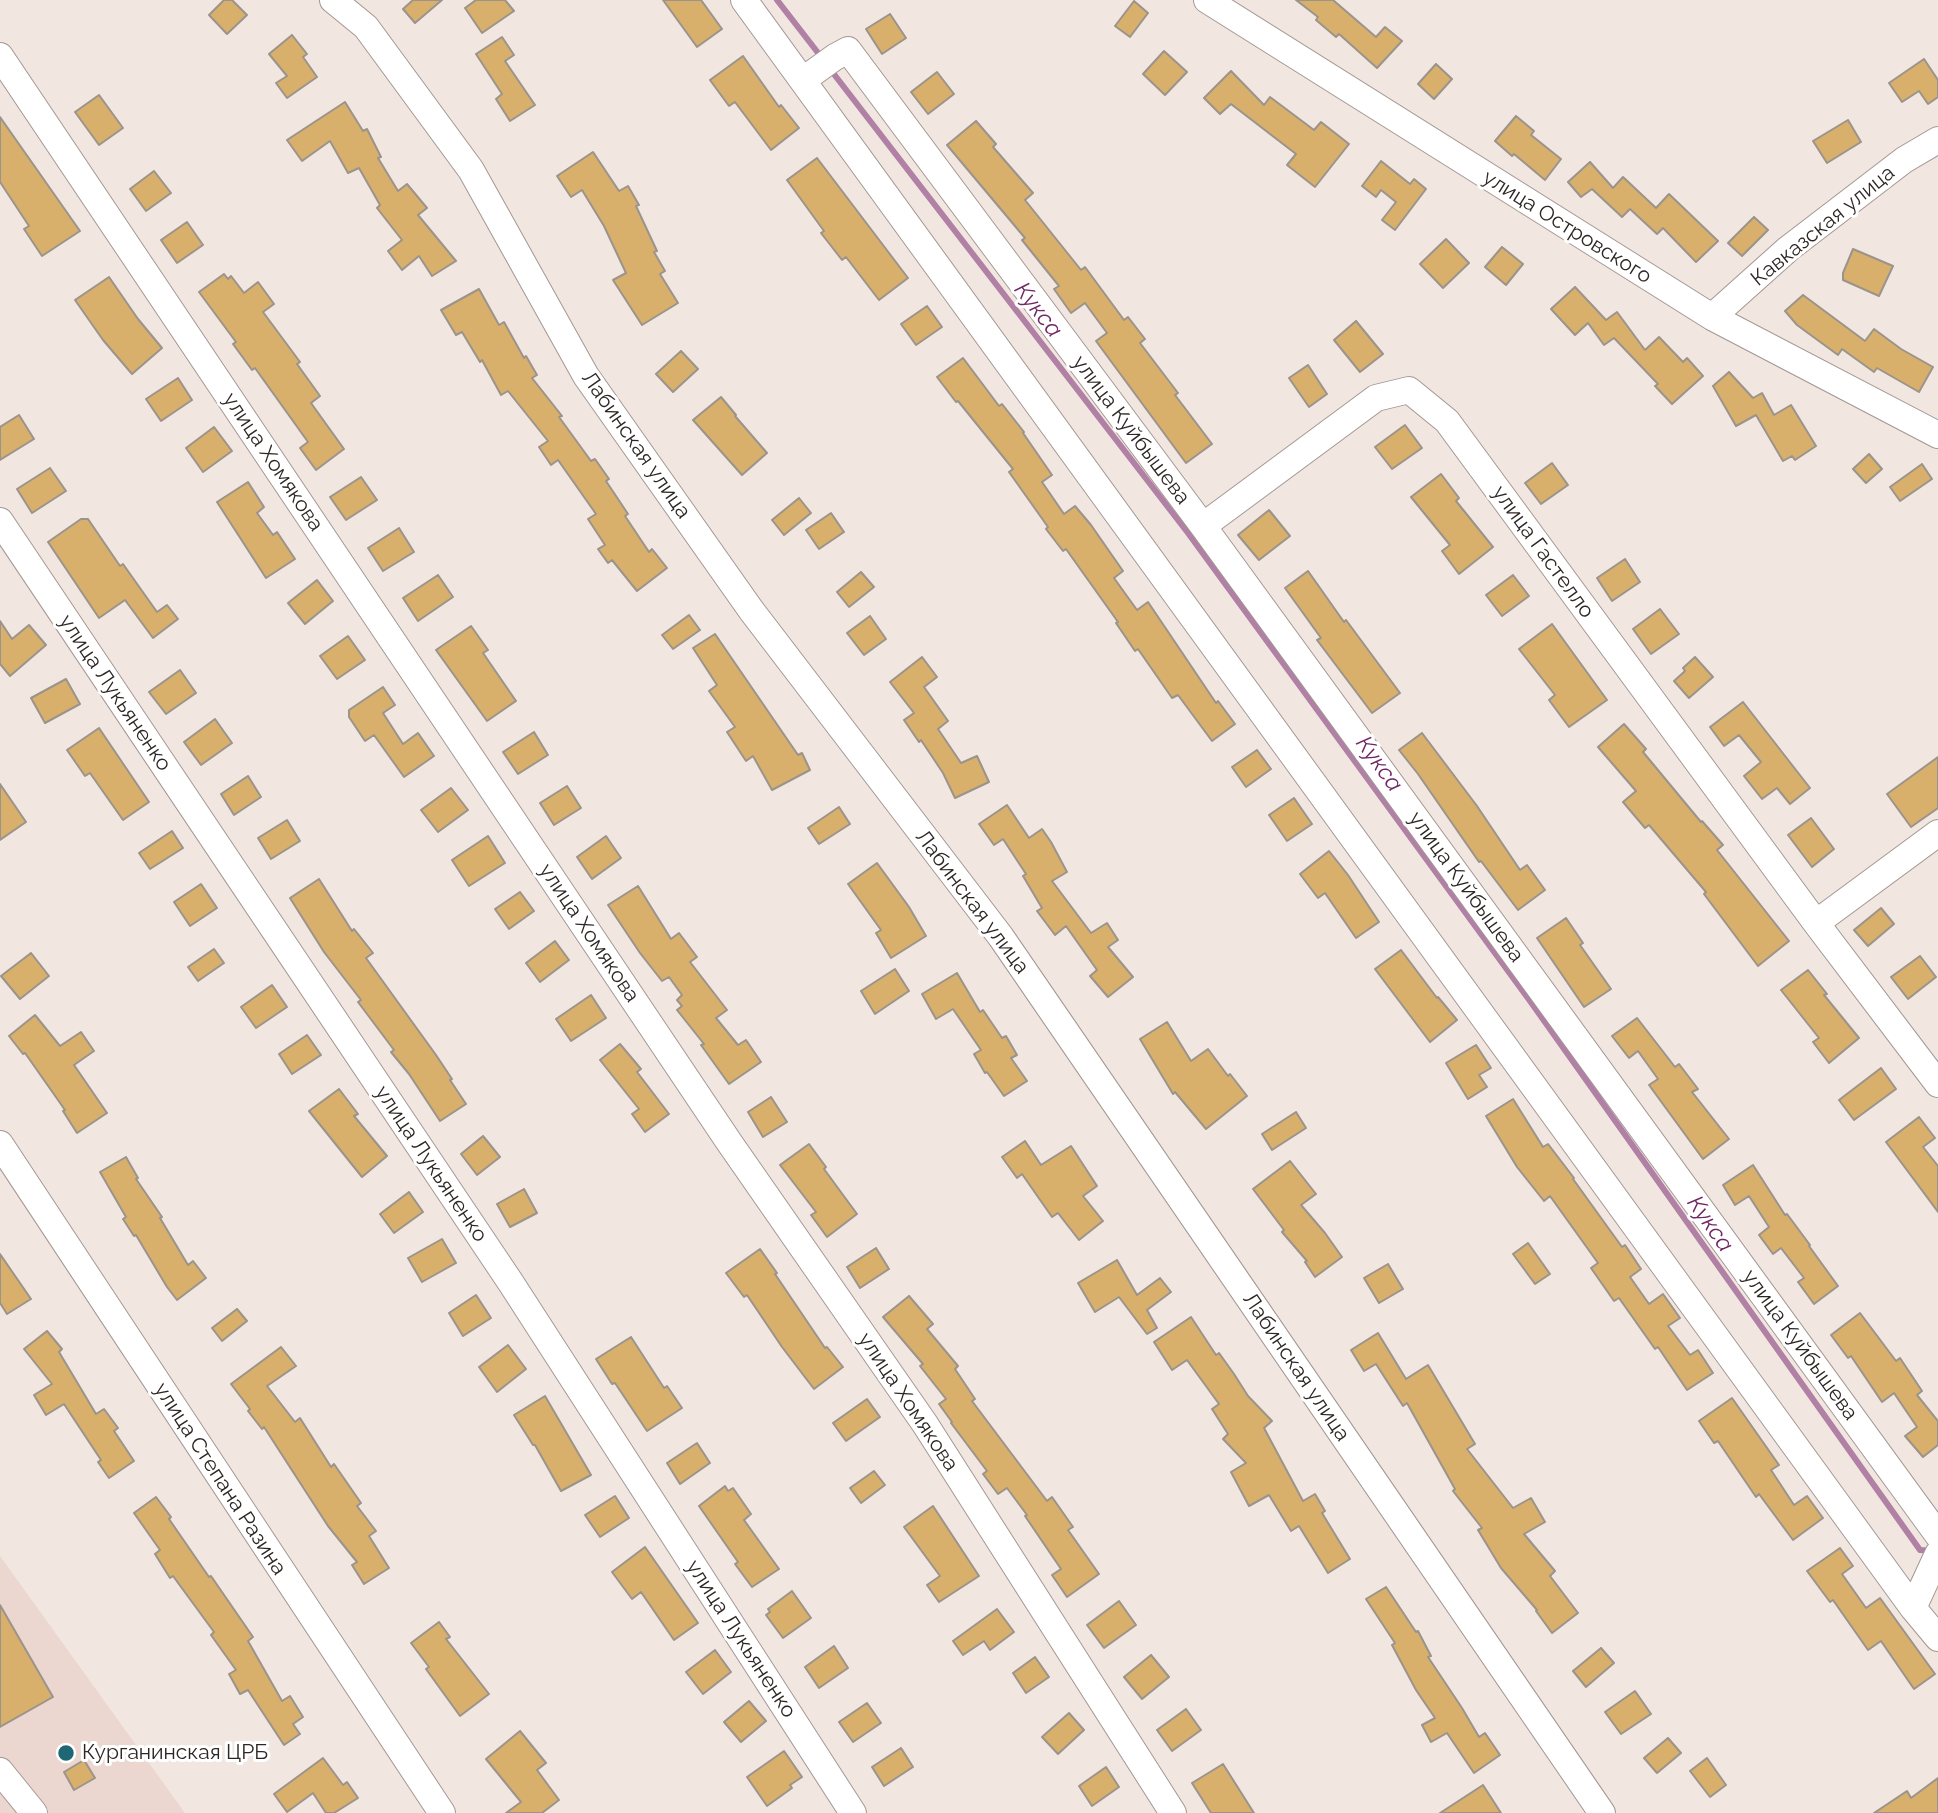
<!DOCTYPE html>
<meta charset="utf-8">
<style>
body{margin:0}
canvas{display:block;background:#f2e6e1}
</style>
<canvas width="1938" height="1813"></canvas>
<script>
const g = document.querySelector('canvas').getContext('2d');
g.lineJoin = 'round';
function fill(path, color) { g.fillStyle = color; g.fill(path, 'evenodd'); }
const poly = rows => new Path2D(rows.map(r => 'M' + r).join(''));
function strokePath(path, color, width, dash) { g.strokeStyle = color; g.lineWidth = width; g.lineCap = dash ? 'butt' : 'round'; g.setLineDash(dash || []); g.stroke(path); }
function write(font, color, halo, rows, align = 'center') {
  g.font = font + ' Raleway,sans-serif'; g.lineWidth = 6; g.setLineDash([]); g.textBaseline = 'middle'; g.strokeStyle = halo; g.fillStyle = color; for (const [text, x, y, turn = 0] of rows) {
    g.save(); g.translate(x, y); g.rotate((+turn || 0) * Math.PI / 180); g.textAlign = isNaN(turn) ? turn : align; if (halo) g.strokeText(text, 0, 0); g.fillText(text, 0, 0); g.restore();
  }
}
fill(poly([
 [0,1556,185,1813,0,1813]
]), '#ebd7d0');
strokePath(poly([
 [777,0,822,58],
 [830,69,1188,533,1530,1001,1920,1550,1933,1551]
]), '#b081a4', 6);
const building = poly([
 [224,0,232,0,247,15,227,34,209,15,224,0],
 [413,0,442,0,415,23,403,9,413,0],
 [476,0,505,0,514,11,482,33,465,8,476,0],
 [663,0,701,0,722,29,697,47,663,0],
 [1296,0,1333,0,1376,37,1385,27,1402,41,1377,68,1339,34,1336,37,1316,20,1318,17,1296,0],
 [1134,1,1148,13,1130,37,1115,26,1134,1],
 [890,14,906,38,882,54,866,29,890,14],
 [292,35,307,54,303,57,317,77,287,98,276,83,287,76,269,54,292,35],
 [502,37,514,55,505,61,535,105,510,121,496,99,502,94,476,54,502,37],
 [1164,51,1187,72,1165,95,1143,74,1164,51],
 [743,56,779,107,781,105,799,128,771,150,735,102,729,106,710,80,743,56],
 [1924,59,1938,80,1938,97,1928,104,1919,91,1902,102,1889,83,1924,59],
 [1436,64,1452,79,1434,99,1418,84,1436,64],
 [1231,71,1264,105,1270,97,1314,130,1321,122,1349,144,1315,187,1287,165,1296,154,1231,104,1220,114,1204,98,1231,71],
 [937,72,954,94,928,114,911,92,937,72],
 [99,95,123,128,99,145,75,112,99,95],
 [345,102,363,131,367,129,381,157,378,158,398,191,407,184,427,208,418,215,456,261,432,276,419,256,402,270,388,251,402,240,377,208,380,205,359,168,348,173,330,141,302,161,287,140,345,102],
 [1516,116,1534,131,1531,135,1561,159,1545,180,1514,154,1512,156,1495,141,1516,116],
 [0,117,80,231,42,256,24,229,29,226,0,182,0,117],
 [1848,120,1861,142,1827,163,1813,141,1848,120],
 [976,121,996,144,993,147,1033,193,1025,200,1081,270,1085,267,1124,320,1128,317,1145,339,1140,343,1178,393,1175,395,1212,444,1186,463,1096,341,1107,333,1085,303,1071,313,1054,289,1059,286,1022,240,1025,238,947,145,976,121],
 [593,152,619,191,628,186,639,205,636,206,657,251,654,252,665,271,660,274,678,303,642,325,613,280,626,273,604,226,582,190,571,197,557,176,593,152],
 [817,158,908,278,879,300,846,257,842,260,821,233,824,231,787,180,817,158],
 [1381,161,1410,184,1414,179,1426,189,1395,230,1382,220,1396,202,1381,190,1376,197,1362,186,1381,161],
 [1590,162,1613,188,1623,177,1656,208,1669,194,1718,241,1696,262,1663,228,1657,234,1630,209,1622,217,1592,189,1581,197,1568,182,1590,162],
 [154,171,171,193,146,211,130,189,154,171],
 [1754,217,1768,230,1742,256,1728,243,1754,217],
 [187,222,203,245,177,263,161,240,187,222],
 [1446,239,1469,263,1443,288,1420,264,1446,239],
 [1502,247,1523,264,1506,285,1485,267,1502,247],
 [1853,249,1893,266,1879,296,1843,280,1843,273,1853,249],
 [224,274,228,279,231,276,244,293,258,282,274,304,263,312,300,362,297,364,320,396,311,403,344,449,316,470,300,448,308,442,255,368,252,370,233,344,236,342,199,292,224,274],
 [109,277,138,319,162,348,132,374,103,340,75,300,109,277],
 [1575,287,1606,320,1617,312,1645,350,1659,337,1683,362,1687,358,1703,376,1672,404,1655,386,1658,384,1614,338,1604,345,1588,323,1575,335,1551,309,1575,287],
 [479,289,499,325,504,322,524,358,526,356,537,375,532,378,562,416,559,417,591,461,595,459,609,479,606,481,628,514,625,516,649,552,652,549,667,568,637,591,612,560,608,563,598,549,605,545,588,519,596,514,558,460,551,465,539,447,548,441,508,391,501,395,482,360,480,362,462,332,456,335,441,310,479,289],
 [1803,295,1865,341,1874,329,1901,349,1933,367,1919,392,1877,368,1874,372,1842,349,1838,355,1797,325,1785,311,1803,295],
 [927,306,942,327,916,345,901,324,927,306],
 [1356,321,1383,354,1360,372,1334,340,1356,321],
 [681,351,698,369,673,392,656,374,681,351],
 [963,358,999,406,1002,404,1024,432,1023,433,1052,475,1042,482,1064,514,1075,506,1091,525,1123,571,1114,578,1137,610,1148,602,1216,703,1218,701,1235,724,1212,741,1178,695,1172,698,1138,649,1135,651,1116,623,1118,622,1066,549,1063,551,1046,529,1048,527,1009,472,1013,469,958,401,956,402,937,377,963,358],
 [1308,365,1327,394,1309,407,1289,378,1308,365],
 [1729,372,1753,398,1762,393,1774,415,1791,405,1816,446,1795,460,1792,456,1783,461,1756,415,1736,426,1713,386,1729,372],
 [178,378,192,400,161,421,146,399,178,378],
 [721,397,736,415,735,416,767,453,742,475,693,420,721,397],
 [19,415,34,439,0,460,0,427,19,415],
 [1405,425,1422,448,1392,469,1375,447,1405,425],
 [214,427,232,451,203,472,186,448,214,427],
 [1869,454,1882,469,1866,483,1853,469,1869,454],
 [1552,463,1568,485,1541,504,1525,483,1552,463],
 [1922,464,1932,479,1900,501,1890,487,1922,464],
 [50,468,66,491,32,513,17,489,50,468],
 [1441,474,1459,498,1456,501,1493,547,1459,574,1442,551,1450,545,1411,497,1441,474],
 [361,477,377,500,346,520,330,497,361,477],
 [248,482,264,507,257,513,273,535,277,532,295,559,266,578,217,502,248,482],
 [799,498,811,513,784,535,772,520,799,498],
 [1269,510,1290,536,1259,560,1238,535,1269,510],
 [831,513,844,532,819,549,806,530,831,513],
 [81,519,88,519,120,566,123,564,157,612,167,605,178,619,153,638,125,600,99,618,48,542,81,519],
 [399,528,414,552,383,571,368,548,399,528],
 [1625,559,1640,582,1612,601,1597,578,1625,559],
 [1308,571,1344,622,1346,620,1400,693,1372,713,1317,640,1321,638,1285,588,1308,571],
 [861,572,874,587,849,607,837,592,861,572],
 [438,575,453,597,418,621,403,598,438,575],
 [1513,575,1529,596,1502,616,1486,595,1513,575],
 [317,580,333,601,305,624,288,603,317,580],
 [1660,609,1679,634,1651,654,1633,629,1660,609],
 [689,615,700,630,673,649,662,635,689,615],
 [870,616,886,639,864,655,847,633,870,616],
 [0,621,12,639,29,625,46,645,10,676,0,664,0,621],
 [1552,624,1607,700,1569,727,1549,700,1555,695,1519,649,1552,624],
 [471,626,488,650,483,653,516,701,487,721,436,650,471,626],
 [715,634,798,755,802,753,810,770,772,790,753,756,746,761,727,732,735,727,709,691,717,685,693,648,715,634],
 [348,636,365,660,337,679,320,656,348,636],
 [922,657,937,677,924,687,948,721,938,729,961,763,977,756,989,782,955,798,943,773,921,740,919,742,904,720,914,713,890,682,922,657],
 [1695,657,1713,677,1689,698,1674,681,1685,671,1683,668,1695,657],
 [180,670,196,693,166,714,149,692,180,670],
 [66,679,80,704,45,723,31,698,66,679],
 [383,687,395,705,383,713,403,744,418,733,434,756,404,777,374,735,365,741,349,717,349,710,383,687],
 [1743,702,1810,788,1790,804,1777,788,1762,799,1744,776,1761,762,1739,735,1724,746,1710,727,1743,702],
 [215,719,232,743,201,765,184,742,215,719],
 [1624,724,1646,749,1643,752,1701,822,1702,821,1723,845,1717,850,1789,941,1758,966,1704,894,1706,892,1649,825,1645,828,1623,802,1636,791,1598,747,1624,724],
 [99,728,149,802,123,820,90,773,85,776,67,750,99,728],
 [534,732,548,755,518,774,503,752,534,732],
 [1422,733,1477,806,1520,870,1527,865,1545,890,1518,910,1481,861,1479,862,1418,774,1399,750,1422,733],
 [1257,750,1271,769,1246,787,1232,767,1257,750],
 [1938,757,1938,808,1911,827,1887,794,1938,757],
 [248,776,261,797,234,815,221,794,248,776],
 [0,784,26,822,0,840,0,784],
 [567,786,581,808,554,825,540,803,567,786],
 [451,788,468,810,438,832,421,810,451,788],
 [1294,798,1312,824,1287,841,1269,815,1294,798],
 [1007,805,1029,838,1042,829,1051,842,1067,872,1052,881,1091,933,1107,923,1118,940,1108,947,1133,977,1108,997,1090,976,1097,970,1066,926,1055,935,1037,911,1042,908,1023,876,1026,874,1003,839,994,845,979,824,1007,805],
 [839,807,850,824,819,844,808,828,839,807],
 [1811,818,1834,849,1812,867,1788,835,1811,818],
 [287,820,300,841,271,859,258,838,287,820],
 [172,831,183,848,150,869,139,853,172,831],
 [488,836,505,863,469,886,452,860,488,836],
 [606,836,621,858,592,879,577,857,606,836],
 [1329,851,1348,875,1379,922,1356,938,1325,893,1318,898,1300,874,1329,851],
 [877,863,909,907,926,936,891,958,876,933,881,930,848,884,877,863],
 [319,879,352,931,354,929,373,953,366,958,436,1055,452,1079,450,1080,466,1104,440,1121,409,1074,391,1052,394,1050,358,1002,361,1000,324,952,290,898,319,879],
 [201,884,217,908,190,926,174,902,201,884],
 [638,886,671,939,679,933,697,957,690,962,727,1010,716,1018,738,1045,746,1040,761,1062,729,1084,701,1045,704,1044,677,1010,682,1006,677,1000,682,995,669,977,662,981,640,953,608,905,638,886],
 [520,892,534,911,509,929,495,909,520,892],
 [1881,908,1894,924,1868,946,1854,930,1881,908],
 [1566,918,1583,943,1580,945,1611,989,1584,1007,1537,938,1566,918],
 [555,941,569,960,540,982,526,963,555,941],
 [214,949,224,963,198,981,188,967,214,949],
 [1401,950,1437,998,1438,997,1457,1020,1430,1042,1375,969,1401,950],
 [31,953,49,976,20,999,1,976,31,953],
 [1920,956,1936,977,1908,999,1891,977,1920,956],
 [895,969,909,991,875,1014,861,991,895,969],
 [1808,970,1827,994,1824,995,1859,1038,1829,1063,1813,1042,1819,1038,1781,990,1808,970],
 [957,973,980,1012,983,1010,1002,1038,1006,1036,1017,1055,1011,1058,1027,1081,1004,1096,987,1072,985,1073,974,1054,981,1050,953,1009,936,1019,922,994,957,973],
 [272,985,287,1007,256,1028,241,1007,272,985],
 [591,995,606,1018,571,1041,556,1019,591,995],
 [35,1015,60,1046,81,1032,94,1051,74,1065,107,1113,77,1133,63,1111,65,1110,25,1053,23,1054,9,1036,35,1015],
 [1637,1018,1675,1067,1679,1064,1698,1089,1692,1092,1729,1139,1703,1159,1649,1085,1658,1079,1638,1051,1629,1058,1612,1036,1637,1018],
 [1167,1022,1191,1061,1208,1049,1228,1076,1230,1074,1247,1096,1206,1129,1175,1092,1173,1094,1140,1039,1167,1022],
 [307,1035,321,1055,292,1074,279,1054,307,1035],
 [620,1044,641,1069,637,1072,669,1114,645,1132,632,1114,639,1109,600,1060,620,1044],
 [1476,1045,1491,1068,1479,1075,1487,1087,1468,1099,1446,1063,1476,1045],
 [1881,1068,1896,1089,1854,1120,1839,1100,1881,1068],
 [339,1089,358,1114,354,1116,387,1156,362,1177,309,1111,339,1089],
 [771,1097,787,1122,763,1137,748,1112,771,1097],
 [1513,1099,1543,1147,1548,1144,1574,1178,1573,1179,1622,1247,1625,1245,1641,1269,1630,1277,1649,1304,1663,1294,1680,1318,1668,1326,1690,1355,1698,1350,1713,1373,1687,1390,1658,1347,1655,1349,1619,1298,1614,1301,1591,1268,1598,1263,1550,1196,1544,1201,1517,1167,1486,1116,1513,1099],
 [1296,1112,1306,1128,1272,1150,1262,1134,1296,1112],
 [1919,1117,1935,1138,1923,1147,1938,1166,1938,1212,1886,1142,1919,1117],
 [483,1136,500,1157,477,1175,461,1154,483,1136],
 [1025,1141,1041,1165,1071,1146,1097,1186,1083,1196,1103,1221,1079,1240,1058,1213,1052,1217,1022,1174,1017,1178,1002,1157,1025,1141],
 [809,1144,826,1167,824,1169,857,1214,827,1237,811,1215,816,1212,780,1165,809,1144],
 [126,1157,138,1178,136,1179,162,1217,160,1218,188,1265,193,1261,206,1278,177,1300,167,1287,136,1235,134,1236,123,1219,126,1217,100,1172,126,1157],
 [1290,1161,1316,1194,1301,1205,1325,1233,1342,1257,1315,1277,1305,1262,1307,1261,1282,1232,1284,1230,1253,1189,1290,1161],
 [1753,1165,1785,1215,1787,1214,1810,1245,1809,1246,1838,1286,1814,1304,1798,1282,1804,1278,1781,1248,1773,1254,1759,1235,1769,1227,1749,1196,1735,1205,1723,1185,1753,1165],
 [524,1189,537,1213,510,1227,497,1204,524,1189],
 [409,1192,423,1212,394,1233,380,1214,409,1192],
 [442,1239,456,1263,422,1282,408,1258,442,1239],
 [1528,1243,1550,1274,1535,1284,1513,1254,1528,1243],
 [876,1248,889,1269,860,1288,847,1267,876,1248],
 [760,1249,777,1273,775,1274,825,1348,827,1347,843,1367,814,1389,782,1347,747,1295,744,1297,726,1273,760,1249],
 [0,1254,31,1299,7,1314,0,1303,0,1254],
 [1117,1260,1137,1295,1160,1278,1171,1292,1147,1310,1157,1328,1147,1334,1119,1297,1095,1312,1078,1283,1117,1260],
 [1388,1264,1403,1289,1379,1303,1364,1278,1388,1264],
 [476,1295,491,1318,463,1336,449,1313,476,1295],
 [909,1296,933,1324,927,1329,958,1366,955,1369,975,1399,972,1401,1047,1501,1052,1497,1073,1527,1068,1530,1099,1574,1067,1597,1052,1575,1061,1569,1025,1516,1027,1515,1007,1488,998,1494,983,1474,987,1471,951,1423,952,1422,939,1404,946,1399,920,1366,923,1364,883,1317,909,1296],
 [237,1309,247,1321,222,1341,212,1328,237,1309],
 [1860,1313,1896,1361,1900,1358,1922,1391,1917,1395,1938,1421,1938,1445,1923,1457,1905,1436,1917,1427,1894,1393,1882,1402,1851,1356,1848,1358,1831,1335,1860,1313],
 [1191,1317,1216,1355,1219,1353,1234,1374,1248,1396,1272,1421,1264,1428,1303,1501,1315,1494,1325,1511,1322,1513,1350,1559,1328,1573,1299,1526,1291,1531,1269,1495,1249,1506,1231,1472,1246,1463,1223,1439,1228,1434,1212,1409,1219,1404,1187,1360,1172,1370,1154,1342,1191,1317],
 [47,1331,62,1349,59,1352,96,1414,104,1409,118,1428,114,1431,134,1461,109,1478,98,1462,101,1460,64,1404,46,1415,34,1395,52,1384,24,1349,47,1331],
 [1378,1333,1406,1379,1428,1365,1475,1444,1467,1449,1513,1508,1531,1498,1545,1522,1524,1534,1555,1571,1550,1576,1578,1613,1552,1633,1536,1611,1537,1610,1501,1568,1478,1530,1482,1528,1453,1491,1455,1489,1407,1403,1403,1406,1376,1364,1364,1371,1351,1350,1378,1333],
 [631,1337,664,1388,667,1386,682,1408,647,1431,615,1383,612,1384,596,1359,631,1337],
 [508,1345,526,1369,497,1392,479,1367,508,1345],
 [281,1347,296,1366,267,1386,295,1422,300,1418,331,1467,334,1464,361,1503,357,1506,376,1531,369,1536,389,1568,364,1584,352,1565,357,1562,328,1526,264,1427,262,1429,248,1411,250,1409,231,1384,281,1347],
 [545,1396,591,1475,561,1491,535,1445,533,1445,514,1415,545,1396],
 [1732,1398,1779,1465,1771,1470,1794,1505,1807,1496,1823,1518,1793,1540,1759,1494,1756,1497,1718,1441,1714,1443,1699,1421,1732,1398],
 [867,1399,880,1417,846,1441,833,1423,867,1399],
 [697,1443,710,1463,680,1484,667,1463,697,1443],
 [874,1471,885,1485,861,1503,850,1488,874,1471],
 [725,1486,728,1491,733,1488,751,1514,744,1520,779,1569,752,1587,735,1564,738,1562,699,1506,725,1486],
 [615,1496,629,1518,600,1537,585,1515,615,1496],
 [156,1497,171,1517,169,1519,209,1577,211,1576,253,1637,248,1641,282,1701,290,1696,303,1717,293,1724,300,1734,284,1745,248,1690,240,1694,229,1674,236,1670,211,1635,214,1632,173,1576,170,1578,155,1554,160,1550,134,1513,156,1497],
 [933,1506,979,1576,939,1602,927,1585,940,1576,904,1527,933,1506],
 [645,1547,698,1623,674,1640,641,1592,632,1599,612,1572,645,1547],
 [1840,1548,1853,1566,1842,1574,1866,1608,1880,1598,1935,1674,1914,1689,1881,1641,1868,1650,1833,1600,1830,1602,1807,1571,1840,1548],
 [1386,1587,1416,1632,1418,1631,1431,1656,1428,1657,1462,1708,1479,1737,1485,1733,1500,1755,1474,1773,1447,1733,1431,1742,1422,1725,1435,1718,1416,1690,1392,1645,1395,1643,1366,1599,1386,1587],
 [792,1591,811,1618,783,1638,766,1615,770,1612,768,1609,792,1591],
 [1119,1601,1136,1625,1104,1648,1087,1625,1119,1601],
 [0,1605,53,1697,0,1727,0,1605],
 [997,1609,1014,1632,990,1650,984,1641,963,1655,953,1641,997,1609],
 [439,1622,450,1637,446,1639,489,1694,460,1716,426,1669,429,1667,411,1643,439,1622],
 [834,1646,848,1668,819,1688,805,1667,834,1646],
 [1601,1648,1614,1663,1586,1687,1573,1671,1601,1648],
 [715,1650,731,1672,703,1694,686,1672,715,1650],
 [1151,1655,1169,1677,1142,1699,1124,1677,1151,1655],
 [1035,1657,1049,1677,1026,1693,1013,1673,1035,1657],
 [1635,1691,1651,1714,1621,1734,1605,1712,1635,1691],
 [749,1701,766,1721,741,1742,724,1722,749,1701],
 [867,1703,881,1723,853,1742,839,1722,867,1703],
 [1186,1709,1201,1730,1172,1751,1157,1730,1186,1709],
 [1069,1713,1084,1730,1058,1754,1042,1737,1069,1713],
 [520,1731,546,1763,537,1770,559,1800,542,1813,506,1813,521,1802,486,1759,520,1731],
 [1668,1738,1681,1753,1657,1773,1644,1758,1668,1738],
 [901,1748,913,1767,884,1786,872,1767,901,1748],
 [784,1751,802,1777,790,1785,792,1788,767,1806,747,1777,784,1751],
 [323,1758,343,1785,347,1782,358,1798,334,1813,326,1813,313,1793,287,1812,274,1794,323,1758],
 [1707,1758,1726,1785,1710,1797,1690,1771,1707,1758],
 [84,1760,95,1778,74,1790,64,1772,84,1760],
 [1223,1764,1254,1813,1211,1813,1192,1783,1223,1764],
 [1106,1767,1119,1787,1092,1806,1079,1786,1106,1767],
 [1938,1778,1938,1813,1874,1813,1907,1791,1911,1798,1938,1778],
 [1483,1785,1501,1813,1440,1813,1483,1785]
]);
fill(building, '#d9af6c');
strokePath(building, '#9b948b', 2);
const minor = poly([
 [333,0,366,27,471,170,586,376,751,610,1001,937,1602,1813],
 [744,0,1913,1608,1938,1638],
 [1207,0,1712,317,1938,435],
 [0,56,729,1142,925,1424,1173,1813],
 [803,80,835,57,848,50,1203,526,1938,1535],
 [1712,317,1788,249,1904,160,1938,140],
 [0,521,511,1283,853,1813],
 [1203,526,1376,398,1409,390,1447,421,1816,923,1938,1084],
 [1816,923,1938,833],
 [0,1144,442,1813],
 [1913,1608,1938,1554],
 [0,1771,34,1813]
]);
strokePath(minor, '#a39793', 28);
strokePath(minor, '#fff', 26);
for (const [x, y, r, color] of [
 [66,1753,9,"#206776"]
]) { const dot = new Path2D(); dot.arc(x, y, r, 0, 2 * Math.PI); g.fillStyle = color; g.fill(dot); strokePath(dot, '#fff', 2.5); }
write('21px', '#2c2725', '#fff', [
 ["Кавказская улица",1823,226,-39],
 ["улица Островского",1567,227,32],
 ["улица Куйбышева",1131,430,53],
 ["Лабинская улица",636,445,55],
 ["улица Хомякова",273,462,56],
 ["улица Гастелло",1543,552,54],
 ["улица Лукьяненко",115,693,56],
 ["улица Куйбышева",1466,887,54],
 ["Лабинская улица",972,902,53],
 ["улица Хомякова",589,933,56],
 ["улица Лукьяненко",431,1164,56],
 ["улица Куйбышева",1800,1345,54],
 ["Лабинская улица",1296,1367,56],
 ["улица Хомякова",908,1402,56],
 ["улица Степана Разина",220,1479,57],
 ["улица Лукьяненко",741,1639,57]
]);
write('21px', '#2c2725', '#fff', [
 ["Курганинская ЦРБ",82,1753]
], 'left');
write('italic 23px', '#702764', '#fff', [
 ["Кукса",1038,310,52],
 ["Кукса",1379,764,54],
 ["Кукса",1710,1224,55]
]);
</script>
